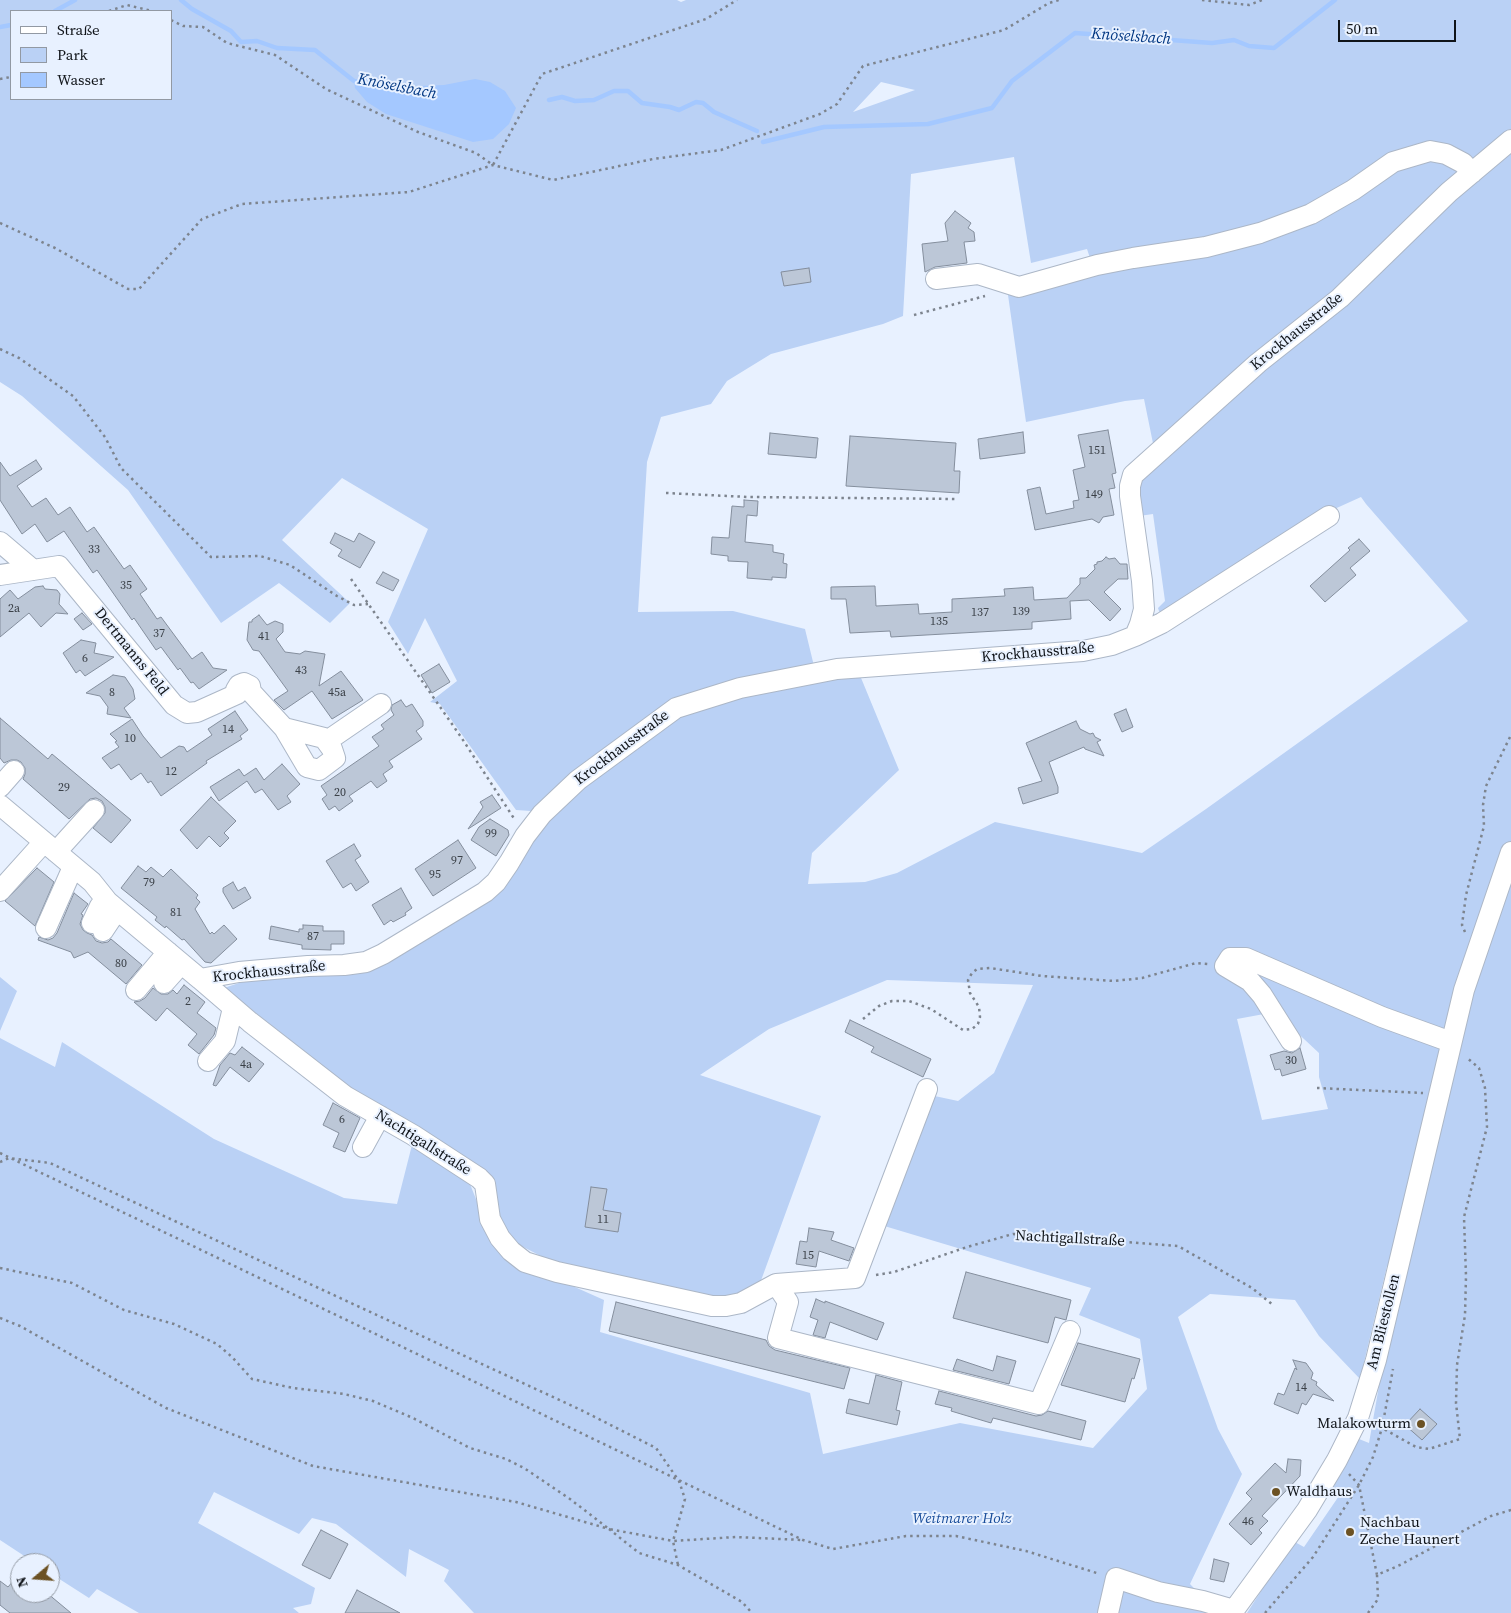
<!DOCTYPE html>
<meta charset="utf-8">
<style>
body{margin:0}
#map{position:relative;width:1511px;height:1613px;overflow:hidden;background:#e8f1ff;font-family:"Source Serif 4",serif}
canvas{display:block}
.legend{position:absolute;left:10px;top:10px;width:162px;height:90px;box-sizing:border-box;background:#e8f1ff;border:1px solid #9299a3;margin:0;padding:6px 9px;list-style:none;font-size:15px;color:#101419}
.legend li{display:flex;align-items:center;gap:10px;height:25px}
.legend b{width:25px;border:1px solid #9299a3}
.north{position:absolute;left:10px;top:1553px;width:50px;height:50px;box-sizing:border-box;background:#e8f1ff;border:1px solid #9299a3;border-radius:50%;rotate:252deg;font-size:14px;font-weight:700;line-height:20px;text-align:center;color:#101419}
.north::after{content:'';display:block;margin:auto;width:18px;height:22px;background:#6c5224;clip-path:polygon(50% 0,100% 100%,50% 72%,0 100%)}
.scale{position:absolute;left:1338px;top:20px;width:118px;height:22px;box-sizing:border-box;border:2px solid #101419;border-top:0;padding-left:6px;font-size:15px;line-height:18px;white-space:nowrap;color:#101419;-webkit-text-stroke:4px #e8f1ff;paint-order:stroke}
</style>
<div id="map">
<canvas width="1511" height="1613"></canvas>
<ul class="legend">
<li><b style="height:6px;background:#fff"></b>Straße</li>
<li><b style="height:14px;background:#bad1f5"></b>Park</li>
<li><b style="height:14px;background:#a4c8ff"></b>Wasser</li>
</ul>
<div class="north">N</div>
<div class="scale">50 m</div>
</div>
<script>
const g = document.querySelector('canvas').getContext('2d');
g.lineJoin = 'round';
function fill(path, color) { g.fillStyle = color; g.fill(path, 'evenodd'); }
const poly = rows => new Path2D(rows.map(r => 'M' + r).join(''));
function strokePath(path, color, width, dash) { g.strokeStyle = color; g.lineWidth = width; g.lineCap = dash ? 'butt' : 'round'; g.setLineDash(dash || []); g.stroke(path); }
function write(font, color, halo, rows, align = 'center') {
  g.font = font + ' "Source Serif 4",serif'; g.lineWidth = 4; g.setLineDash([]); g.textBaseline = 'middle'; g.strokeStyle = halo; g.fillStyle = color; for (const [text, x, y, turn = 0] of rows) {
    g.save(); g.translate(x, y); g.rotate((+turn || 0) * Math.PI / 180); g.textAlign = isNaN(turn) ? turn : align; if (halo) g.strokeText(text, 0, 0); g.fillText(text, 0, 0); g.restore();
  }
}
fill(poly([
 [0,0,677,0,681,2,686,0,1511,0,1511,1613,1247,1613,1293,1541,1304,1547,1341,1493,1332,1486,1359,1439,1369,1443,1383,1363,1403,1271,1387,1266,1360,1379,1319,1336,1295,1300,1210,1294,1178,1317,1218,1429,1242,1474,1190,1584,1218,1613,474,1613,444,1581,449,1570,409,1549,406,1577,336,1524,312,1518,299,1534,214,1492,198,1523,315,1588,311,1604,293,1608,299,1613,139,1613,97,1589,89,1598,50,1573,50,1563,35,1563,0,1540,0,1038,55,1067,62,1042,214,1139,344,1198,397,1204,413,1141,468,1179,495,1247,523,1264,604,1300,600,1332,810,1393,823,1454,960,1423,1093,1448,1147,1389,1140,1339,1079,1315,1091,1288,881,1225,918,1122,930,1095,958,1101,994,1073,1033,985,887,980,769,1029,700,1075,821,1116,759,1286,718,1302,562,1267,506,1238,486,1176,373,1105,224,988,254,978,285,974,363,970,468,912,507,879,533,835,583,785,687,713,764,689,859,673,899,770,812,853,808,884,865,882,897,873,995,822,1142,853,1206,809,1468,621,1366,504,1361,497,1319,516,1168,616,1162,616,1159,611,1158,608,1165,601,1153,514,1139,516,1135,488,1157,463,1144,399,1125,401,1026,422,1008,295,1063,281,1099,269,1202,254,1267,235,1316,215,1343,200,1377,176,1412,158,1431,155,1446,158,1452,161,1458,167,1462,175,1459,179,1477,159,1430,149,1391,159,1310,212,1260,230,1206,244,1137,253,1092,264,1087,249,1031,263,1014,157,911,174,903,316,883,324,771,354,727,381,711,404,661,417,647,462,638,612,733,611,805,629,814,666,765,673,672,702,577,770,531,811,516,810,440,704,430,702,457,681,425,618,408,654,388,622,428,529,342,478,282,540,350,603,330,623,279,583,221,623,128,490,22,396,0,382],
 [11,11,171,11,171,99,11,99],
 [881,82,915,90,853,112],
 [1275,1012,1319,1053,1319,1077,1328,1109,1262,1120,1237,1019],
 [0,977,17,991,0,1031]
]), '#bad1f5');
fill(poly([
 [363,76,385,84,418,86,444,85,475,79,490,82,505,91,516,108,509,124,493,139,473,142,386,114,367,102,355,88,354,81]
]), '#a4c8ff');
strokePath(poly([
 [181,0,192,9,231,31,241,42,257,41,277,48,315,50,354,81,359,82],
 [55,11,75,0],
 [0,27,11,25],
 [549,100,562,97,575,101,594,100,614,91,628,91,642,103,670,107,679,110,696,102,703,103,714,112,757,131],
 [763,142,824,127,928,124,992,108,1012,81,1075,33,1212,43,1234,40,1249,46,1274,48,1335,0]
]), '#a4c8ff', 4.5);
const building = poly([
 [955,211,971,223,968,228,974,232,975,241,964,242,967,263,935,267,925,272,922,244,948,241,945,223,955,211],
 [809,268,811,282,784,286,781,272,809,268],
 [1108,430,1116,473,1112,474,1115,488,1109,489,1114,515,1103,517,1099,523,1092,519,1035,530,1027,490,1040,487,1046,514,1074,508,1073,501,1079,500,1073,470,1085,467,1078,435,1108,430],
 [1023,432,1025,453,980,459,978,439,1023,432],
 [770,433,818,438,816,458,768,454,770,433],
 [850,436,956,443,954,471,960,471,959,493,846,486,850,436],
 [36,460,42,469,17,486,32,507,46,498,58,515,70,507,87,532,94,527,124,569,130,565,147,589,140,594,157,619,161,617,192,659,202,652,213,668,227,670,199,689,193,682,191,683,180,668,178,670,161,647,156,650,134,618,132,620,97,570,93,573,64,531,47,542,35,524,22,534,0,500,0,462,10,476,36,460],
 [744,500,758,501,757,516,747,515,745,542,773,545,773,552,784,554,783,563,787,564,786,578,772,577,772,580,747,578,748,562,728,561,728,556,711,554,712,537,729,538,732,506,744,507,744,500],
 [335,533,354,542,359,533,375,542,360,568,338,556,342,550,330,543,335,533],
 [1359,539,1370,551,1350,568,1356,575,1325,602,1310,586,1350,550,1348,548,1359,539],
 [1106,557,1109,559,1115,558,1120,564,1127,564,1128,579,1118,579,1104,592,1121,609,1110,621,1089,600,1070,601,1071,619,1032,622,1032,629,891,637,890,631,850,633,846,599,831,599,831,587,875,586,876,606,918,604,919,614,952,612,952,599,1005,596,1004,589,1033,587,1034,600,1067,598,1080,584,1080,578,1086,578,1095,569,1094,565,1097,564,1097,562,1102,561,1106,557],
 [383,572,399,580,393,591,376,583,383,572],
 [43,586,45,589,57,590,60,594,59,604,68,614,56,613,41,627,29,613,0,637,0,599,10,590,18,599,35,587,43,586],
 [82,613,92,624,83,630,74,619,82,613],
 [259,615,267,625,275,621,283,624,283,632,276,639,285,652,300,654,305,651,325,654,319,686,341,671,363,700,332,719,312,691,284,710,274,700,288,691,259,651,253,650,247,640,249,622,252,622,252,620,259,615],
 [81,640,96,643,94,653,114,657,85,676,80,670,76,673,63,653,81,640],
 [439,664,450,682,432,693,421,675,439,664],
 [113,675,125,677,133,689,135,699,124,708,131,718,107,714,108,707,100,696,86,693,113,675],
 [401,700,406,707,412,704,423,721,423,726,416,731,422,739,389,761,393,767,383,774,387,781,377,788,371,781,349,796,353,801,339,811,335,806,329,810,322,799,327,795,321,786,379,746,372,737,384,729,381,725,394,715,391,710,392,705,401,700],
 [1126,709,1133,727,1122,732,1114,714,1126,709],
 [235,711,248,730,240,736,242,739,206,761,207,763,161,796,151,781,148,783,141,773,131,780,119,764,111,769,102,758,119,747,115,742,117,741,110,734,132,719,143,736,161,758,179,746,184,747,187,752,212,735,208,729,235,711],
 [0,718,48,759,52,754,131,820,111,843,93,828,105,813,105,807,102,801,96,798,90,799,69,819,23,779,25,774,25,768,21,762,17,760,11,760,4,763,0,758,0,718],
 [1076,721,1080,729,1090,734,1093,733,1095,737,1101,740,1097,742,1104,756,1085,749,1084,747,1049,762,1058,787,1058,793,1023,804,1018,788,1042,781,1026,743,1076,721],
 [282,764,300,784,287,796,291,802,278,810,262,789,255,793,247,781,219,801,210,787,239,769,244,776,256,768,264,780,282,764],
 [492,795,501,808,468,829,483,807,480,802,492,795],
 [211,797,236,821,224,833,229,838,220,847,209,836,197,849,180,830,211,797],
 [490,819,508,830,509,835,496,856,471,840,479,827,490,819],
 [458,840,476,868,433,896,415,869,458,840],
 [354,844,361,856,355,860,369,882,356,891,351,883,343,888,326,861,354,844],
 [138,866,146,872,151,867,163,877,171,869,198,895,196,898,200,902,195,909,210,934,212,932,214,934,224,925,237,939,211,963,205,962,184,939,182,940,166,926,165,928,155,920,157,917,121,888,138,866],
 [37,868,54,882,35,926,5,901,37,868],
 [233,882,238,891,245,887,251,898,233,909,223,892,223,888,233,882],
 [401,888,412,908,405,913,406,915,393,922,391,920,384,925,372,905,401,888],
 [74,893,88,904,81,914,83,915,80,924,83,930,87,933,92,935,96,941,102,943,108,942,111,939,142,965,126,984,88,952,74,958,71,952,38,940,39,937,48,940,53,938,57,933,74,893],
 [303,925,323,926,323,931,344,931,344,944,331,944,331,950,302,949,302,945,269,939,271,926,299,932,299,929,303,929,303,925],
 [184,985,205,1002,197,1013,216,1028,214,1035,199,1054,188,1045,197,1034,167,1008,156,1021,134,1002,140,1001,145,998,153,988,161,994,168,994,173,990,177,994,184,985],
 [850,1020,931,1059,923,1077,871,1052,874,1047,845,1032,850,1020],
 [242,1047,264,1064,249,1082,230,1067,216,1086,213,1085,220,1065,230,1053,235,1055,242,1047],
 [1300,1048,1306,1069,1282,1076,1280,1069,1275,1070,1270,1055,1284,1051,1292,1053,1300,1048],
 [333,1103,360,1118,345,1152,333,1147,339,1133,323,1125,333,1103],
 [591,1187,607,1189,603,1210,621,1213,618,1232,585,1227,591,1187],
 [809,1228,834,1232,831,1240,854,1248,849,1261,819,1251,816,1267,796,1264,800,1241,807,1242,809,1228],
 [966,1272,1071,1300,1066,1320,1055,1317,1048,1343,953,1318,966,1272],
 [816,1299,825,1303,825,1301,884,1323,877,1340,830,1322,825,1338,813,1335,818,1320,810,1317,816,1299],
 [616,1302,766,1340,769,1346,775,1350,850,1368,844,1389,609,1331,616,1302],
 [1078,1343,1140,1359,1134,1379,1132,1378,1125,1402,1061,1385,1078,1343],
 [997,1356,1016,1361,1009,1384,953,1370,957,1359,993,1371,997,1356],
 [1293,1360,1306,1363,1313,1373,1311,1379,1317,1382,1316,1385,1334,1401,1313,1394,1306,1405,1302,1403,1298,1414,1274,1404,1278,1393,1284,1395,1295,1368,1297,1370,1293,1360],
 [876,1375,902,1382,896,1410,900,1411,897,1425,846,1413,849,1399,869,1404,876,1375],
 [939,1391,1036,1416,1042,1415,1048,1411,1086,1421,1081,1440,993,1418,991,1423,951,1411,952,1408,935,1404,939,1391],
 [1420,1409,1437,1424,1422,1440,1405,1425,1420,1409],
 [1288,1459,1301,1460,1300,1476,1262,1516,1268,1521,1259,1530,1262,1533,1251,1545,1229,1524,1252,1499,1246,1493,1275,1463,1286,1473,1288,1459],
 [321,1530,348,1544,330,1579,302,1565,321,1530],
 [1214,1559,1229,1563,1224,1582,1210,1579,1214,1559],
 [20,1573,20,1593,47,1593,71,1613,10,1613,0,1605,0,1581,8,1587,20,1573],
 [357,1590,400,1613,345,1613,357,1590]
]);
fill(building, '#bcc7d7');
strokePath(building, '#848e9d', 1);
const minor = poly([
 [936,279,978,274,1019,287,1097,265,1133,258,1206,247,1260,233,1311,214,1353,190,1393,162,1430,151,1446,154,1463,163,1472,173],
 [0,542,33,570],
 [0,575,59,566,174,705,187,713,197,712,237,694],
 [1135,636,1162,623,1329,516],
 [237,694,236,690,239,685,244,683,250,686,251,692,284,728,307,767,319,770,335,758,332,749,324,738,284,728],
 [327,741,381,704],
 [0,787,14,771],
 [0,805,92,882,108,902,200,979,239,972,308,966,344,965,366,962,383,954,485,892,496,882,509,863,525,836,542,814,578,780,676,708,740,688,837,669,1083,651,1112,645,1135,636,1140,624,1144,609,1142,581,1130,496,1130,486,1133,475,1258,363,1340,298,1449,192,1511,140],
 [56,852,94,810],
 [0,891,44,842],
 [92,923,100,906,108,902],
 [46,928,73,867],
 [103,931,117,910],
 [200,979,250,1022,345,1096,413,1135,479,1178,485,1184,490,1219,500,1238,511,1251,525,1262,557,1272,712,1306,726,1306,741,1303,776,1284,855,1278,927,1089],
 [164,983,181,964],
 [136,990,168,952],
 [1291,1041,1262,995,1250,981,1225,966,1230,958,1246,958,1382,1017,1451,1042],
 [208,1061,225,1041,233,1008],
 [363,1147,380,1116],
 [776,1284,788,1302,778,1338,1039,1404,1070,1331],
 [1108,1613,1116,1578,1158,1592,1203,1601,1234,1610,1307,1510,1337,1460,1358,1418,1376,1360,1464,990,1511,852]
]);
strokePath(minor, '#acb7c7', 22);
strokePath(poly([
 [1202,0,1249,5,1262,0],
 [109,11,127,5,152,11],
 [171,20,183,26,203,27,227,43,275,55,326,89,418,132,476,153,493,165,542,74,706,19,737,0],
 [0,79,11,77],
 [0,223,55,248,128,289,139,289,202,219,242,204,409,192,493,165,553,180,653,159,721,150,820,114,837,104,863,66,1004,30,1049,3,1059,0],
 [914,315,985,296],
 [0,349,19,358,73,396,105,437,121,468,211,557,260,556,290,565,337,596,354,605,368,604],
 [666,493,748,497,957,499],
 [351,579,461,737,515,820],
 [1465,932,1462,925,1466,895,1484,826,1483,805,1486,786,1511,735],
 [863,1019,879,1006,892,1001,909,1001,931,1009,963,1030,972,1029,978,1024,980,1017,979,1007,970,993,968,980,972,973,977,969,990,968,1042,976,1114,981,1142,978,1196,963,1208,964],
 [1317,1088,1423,1093],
 [0,1153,803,1540,833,1549,906,1536,956,1536,1026,1551,1100,1574],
 [0,1162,9,1158,50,1163,583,1411,656,1448,679,1481,685,1499,673,1541,678,1565],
 [0,1268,72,1283,124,1310,174,1324,217,1344,232,1357,252,1379,293,1388,344,1394,373,1401,413,1418,470,1448,506,1459,524,1468,570,1499,609,1529,673,1541,736,1537,802,1540],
 [876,1275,894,1272,967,1247,1013,1234,1098,1240,1178,1246,1252,1288,1273,1305],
 [0,1318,20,1326,166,1408,313,1466,516,1502,609,1529,639,1553,678,1565,742,1602,752,1613],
 [1373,1424,1382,1428,1416,1447,1429,1449,1460,1439,1456,1403,1457,1365,1465,1315,1466,1276,1464,1217,1487,1127,1485,1088,1479,1068,1466,1057],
 [1349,1474,1359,1485,1377,1575,1400,1565,1491,1516,1511,1510],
 [1265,1613,1313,1557,1359,1485,1373,1457,1382,1428,1393,1369],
 [1368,1613,1378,1599,1377,1575]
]), '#7d848e', 2.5, [2.5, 4]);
strokePath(minor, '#fff', 20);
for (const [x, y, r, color] of [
 [1421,1424,5,"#6c5224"],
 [1276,1492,5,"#6c5224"],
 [1350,1532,5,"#6c5224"]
]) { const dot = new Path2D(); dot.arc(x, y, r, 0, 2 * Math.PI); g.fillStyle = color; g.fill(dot); strokePath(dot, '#e8f1ff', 2); }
write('12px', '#3b4148', null, [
 ["151",1097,451],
 ["149",1094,495],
 ["33",94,550],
 ["35",126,586],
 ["2a",14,609],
 ["139",1021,612],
 ["137",980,613],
 ["135",939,622],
 ["37",159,634],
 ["41",264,637],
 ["6",85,659],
 ["43",301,671],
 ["8",112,693],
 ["45a",337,693],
 ["14",228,730],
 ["10",130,739],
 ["12",171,772],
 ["29",64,788],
 ["20",340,793],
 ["99",491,834],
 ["97",457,861],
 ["95",435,875],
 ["79",149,883],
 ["81",176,913],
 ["87",313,937],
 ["80",121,964],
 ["2",188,1002],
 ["30",1291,1061],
 ["4a",246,1065],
 ["6",342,1120],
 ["11",603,1220],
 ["15",808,1256],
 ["14",1301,1388],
 ["46",1248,1522]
]);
write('15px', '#101419', '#e8f1ff', [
 ["Krockhausstraße",1297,332,-39],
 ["Dertmanns Feld",131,652,51],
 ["Krockhausstraße",1038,653,-5],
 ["Krockhausstraße",622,748,-37],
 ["Krockhausstraße",269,972,-6],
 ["Nachtigallstraße",423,1143,32],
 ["Nachtigallstraße",1070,1239,3],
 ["Am Bliestollen",1384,1322,-76]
]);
write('15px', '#101419', '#e8f1ff', [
 ["Malakowturm",1411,1424,"right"],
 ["Waldhaus",1286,1492],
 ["Nachbau",1360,1523],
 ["Zeche Haunert",1360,1540]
], 'left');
write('italic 15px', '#184c9a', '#e8f1ff', [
 ["Weitmarer Holz",962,1519]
]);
write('italic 16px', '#003682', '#e8f1ff', [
 ["Knöselsbach",1131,37,4],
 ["Knöselsbach",397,87,11]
]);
</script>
